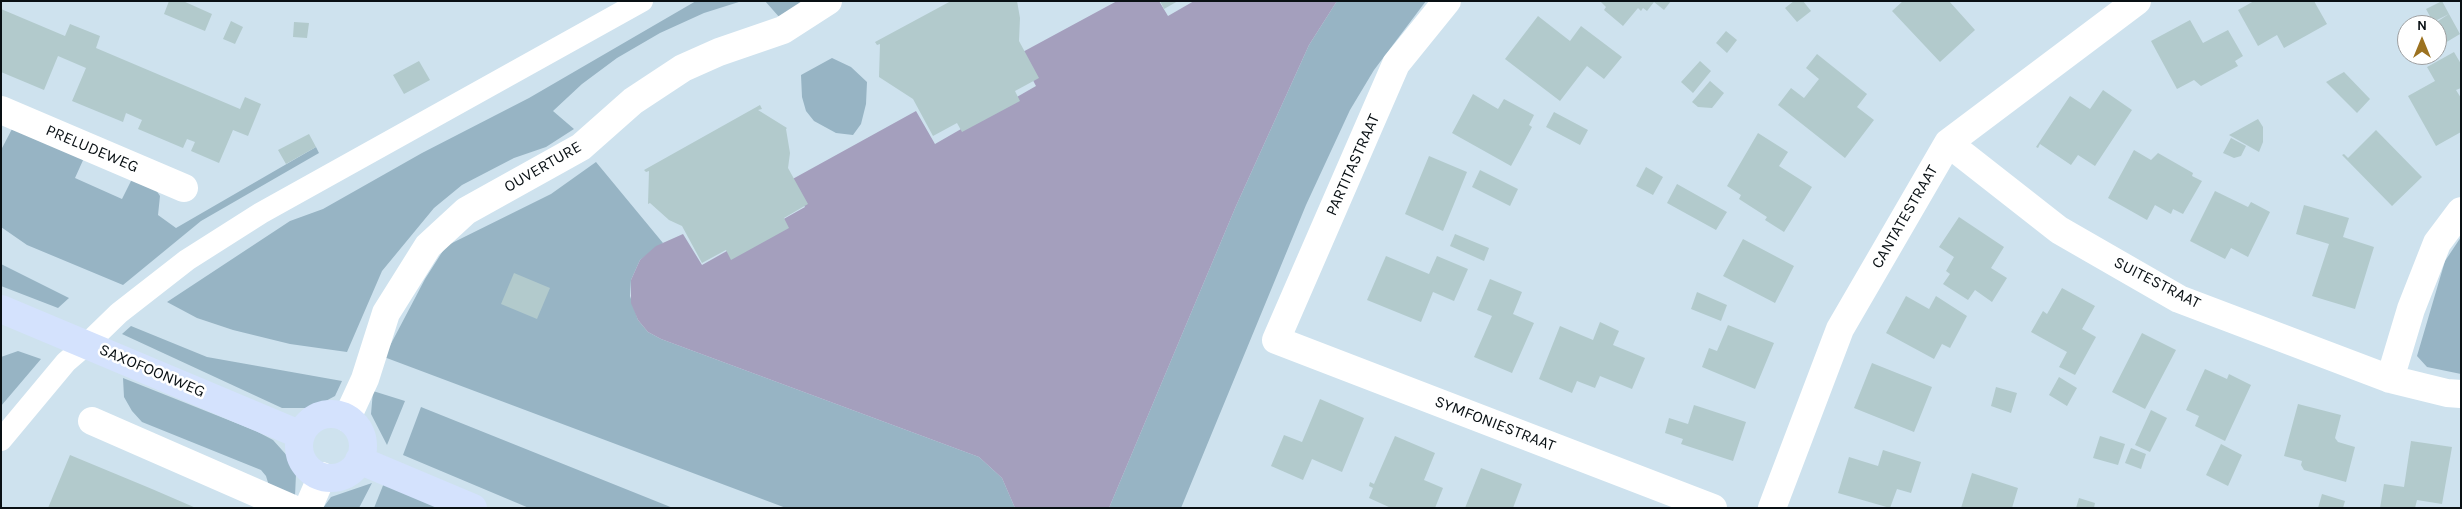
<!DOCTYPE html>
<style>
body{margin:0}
#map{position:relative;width:2462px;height:509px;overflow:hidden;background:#cee2ee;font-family:Karla,sans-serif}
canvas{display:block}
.frame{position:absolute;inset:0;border:2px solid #091014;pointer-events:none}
.north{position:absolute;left:2397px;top:15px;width:50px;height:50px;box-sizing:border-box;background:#fff;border:1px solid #9d9fa1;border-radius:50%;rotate:0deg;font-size:14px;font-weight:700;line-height:20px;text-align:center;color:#091014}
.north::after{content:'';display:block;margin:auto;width:18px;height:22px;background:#9c7220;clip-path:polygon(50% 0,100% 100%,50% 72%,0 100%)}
</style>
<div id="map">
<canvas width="2462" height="509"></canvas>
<div class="frame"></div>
<div class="north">N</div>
</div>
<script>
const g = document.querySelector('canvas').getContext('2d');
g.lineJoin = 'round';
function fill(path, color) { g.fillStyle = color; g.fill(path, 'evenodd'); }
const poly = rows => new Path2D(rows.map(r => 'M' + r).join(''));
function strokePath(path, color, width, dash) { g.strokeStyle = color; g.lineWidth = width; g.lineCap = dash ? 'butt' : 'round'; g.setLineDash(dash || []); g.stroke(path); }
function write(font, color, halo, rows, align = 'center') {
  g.font = font + ' Karla,sans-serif'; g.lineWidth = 5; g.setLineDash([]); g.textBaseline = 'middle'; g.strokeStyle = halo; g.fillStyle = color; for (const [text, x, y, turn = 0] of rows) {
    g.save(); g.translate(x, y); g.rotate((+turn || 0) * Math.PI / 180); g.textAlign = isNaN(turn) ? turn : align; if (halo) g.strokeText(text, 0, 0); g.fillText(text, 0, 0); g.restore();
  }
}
fill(poly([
 [696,1,742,1,704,13,660,33,617,58,582,84,553,111,574,129,546,147,514,158,462,185,434,208,382,271,347,352,290,344,233,330,197,318,167,302,290,221,323,209,422,153,529,98],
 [765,1,801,1,802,4,780,18],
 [1337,1,1426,1,1374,70,1350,110,1306,205,1181,508,1109,508,1236,206,1309,45],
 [832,58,851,67,867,82,866,104,861,124,853,135,836,133,814,121,806,111,802,97,801,75],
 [12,129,84,158,75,178,122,199,132,179,154,187,160,196,158,215,176,228,316,147,319,153,201,221,123,285,27,245,1,227,1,150],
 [596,162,663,243,640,260,631,280,630,296,638,320,648,332,661,339,979,457,1002,478,1015,508,786,508,384,357,425,279,446,246,551,194],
 [2461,237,2461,374,2427,367,2417,356,2445,261],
 [1,264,69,298,58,308,1,286],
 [131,326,207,357,342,381,335,396,322,403,311,408,282,408,122,334],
 [18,351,41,359,1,406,1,357],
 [123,378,256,431,273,440,290,459,296,474,295,496,269,486,266,476,261,470,142,422,132,411,124,397],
 [373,391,405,401,387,445,371,414],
 [421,407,673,508,529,508,403,455],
 [372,483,359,508,323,508,331,497],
 [384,483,436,506,436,508,374,508]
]), '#97b4c4');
fill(poly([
 [1117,1,1159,1,1168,16,1194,1,1337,1,1309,45,1236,206,1109,508,1015,508,1002,478,979,457,661,339,648,332,638,320,631,303,631,280,640,260,656,246,683,234,702,265,805,207,789,181,916,111,935,144,1036,86,1019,54]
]), '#a49fbd');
fill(poly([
 [169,1,183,1,212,14,205,31,164,14],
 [951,1,1017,1,1020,18,1019,41,1039,78,1015,91,1020,101,962,132,957,123,933,136,913,99,879,77,880,44,877,45,875,42],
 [1160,1,1178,1,1164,9],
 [1600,1,1671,1,1664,10,1654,2,1647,11,1643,8,1641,11,1638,8,1623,26,1604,10,1606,7],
 [1794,1,1803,1,1811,11,1797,22,1785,8],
 [1903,1,1949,1,1975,30,1940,62,1892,11],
 [2254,1,2314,1,2327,24,2284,48,2277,35,2258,46,2238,10],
 [2442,1,2449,14,2433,22,2426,9],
 [1,9,65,36,70,24,100,36,96,48,240,109,245,97,261,104,248,136,233,130,219,163,191,151,195,142,187,139,183,148,138,129,142,120,126,113,123,122,72,101,86,68,58,56,44,90,1,72],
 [2449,14,2460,34,2445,43,2435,23],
 [1538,16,1570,41,1581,26,1622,57,1604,79,1587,66,1560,101,1505,59],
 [2190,20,2203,43,2228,30,2243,56,2235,61,2238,66,2201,86,2194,80,2177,89,2151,41],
 [231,21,243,27,235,44,223,39],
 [294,22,309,23,307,38,293,37],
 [1726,31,1737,40,1727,53,1716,43],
 [2454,52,2461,64,2461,88,2456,90,2461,98,2461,132,2436,146,2408,96,2435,81,2427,67],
 [1817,54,1867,94,1857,107,1874,120,1845,158,1778,105,1791,88,1804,98,1819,79,1806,68],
 [419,61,430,80,404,94,393,75],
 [1700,61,1711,71,1693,93,1681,82],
 [2344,72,2370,99,2357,113,2326,82],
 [1710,81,1724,93,1712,108,1698,107,1692,102],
 [2103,90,2132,110,2095,166,2078,155,2071,165,2040,144,2038,148,2036,147,2070,96,2090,109],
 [1473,94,1498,109,1504,99,1534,115,1529,125,1532,127,1511,166,1452,133],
 [760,105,762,109,758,110,787,128,786,129,790,153,788,168,808,204,784,218,789,228,731,260,726,250,702,263,682,226,669,220,650,203,648,204,649,171,646,172,644,170],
 [1554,112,1588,130,1580,145,1546,127],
 [2258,119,2263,127,2263,142,2259,152,2229,135],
 [2376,130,2422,177,2392,206,2342,155,2344,154,2348,158],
 [1758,133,1788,152,1779,166,1812,187,1784,232,1765,220,1767,217,1739,199,1741,195,1727,186],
 [309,134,316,147,286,164,278,150],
 [2231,138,2246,146,2241,156,2234,158,2223,153],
 [2134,150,2151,160,2158,153,2193,173,2192,176,2202,181,2183,214,2173,209,2171,214,2155,205,2147,220,2108,198],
 [1429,156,1467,172,1443,231,1405,214],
 [1646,167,1663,177,1653,195,1636,186],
 [1480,170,1518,189,1510,206,1472,187],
 [1677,184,1727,212,1716,230,1667,203],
 [2215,191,2248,207,2251,202,2270,212,2248,257,2231,248,2225,259,2190,241],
 [2304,205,2349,218,2343,237,2374,247,2355,309,2312,296,2329,244,2296,234],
 [1959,217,2004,247,1991,268,2007,278,1992,302,1975,290,1968,300,1943,284,1950,274,1946,271,1954,257,1939,247],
 [1455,234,1489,248,1484,261,1450,246],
 [1743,239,1794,266,1775,303,1723,276],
 [1386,256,1429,274,1437,256,1468,269,1454,301,1433,292,1421,322,1367,300],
 [514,273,550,288,537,319,501,304],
 [1490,279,1522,292,1513,314,1534,323,1512,373,1474,357,1492,316,1477,310],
 [2062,288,2095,306,2082,329,2096,337,2075,375,2059,367,2067,352,2031,332,2043,311,2047,314],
 [1697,292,1727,305,1721,321,1691,309],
 [1906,296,1929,309,1936,296,1967,316,1950,348,1942,344,1934,359,1886,333],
 [1600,322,1619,331,1613,345,1645,358,1632,389,1600,376,1595,388,1577,381,1572,393,1539,379,1560,326,1593,340],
 [1728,325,1774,343,1755,389,1702,367,1709,348,1717,351],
 [2142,333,2176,350,2145,409,2112,392],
 [1872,363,1932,387,1914,432,1854,408],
 [2205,369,2227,379,2229,374,2251,385,2225,441,2195,426,2199,416,2186,410],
 [2059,377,2077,388,2067,406,2049,395],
 [1996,387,2017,393,2011,413,1991,406],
 [1320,399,1364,418,1342,472,1312,459,1303,480,1271,466,1284,435,1302,442],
 [2298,404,2341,415,2335,438,2338,442,2355,447,2346,482,2304,470,2301,465,2302,461,2284,456],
 [1694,405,1746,422,1733,461,1681,444,1683,439,1665,433,1669,418,1688,424],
 [2151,410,2167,418,2150,452,2135,445],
 [1395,436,1435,453,1424,480,1443,488,1435,508,1391,508,1369,498,1373,488,1369,486,1370,482,1374,484],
 [2100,436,2125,444,2118,465,2093,458],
 [2411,441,2452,447,2442,504,2417,500,2415,508,2380,508,2384,484,2404,487],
 [2221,444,2242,455,2228,486,2206,475],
 [2131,448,2146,454,2141,469,2125,463],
 [1883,450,1921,462,1911,493,1897,489,1890,508,1838,493,1849,457,1878,466],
 [70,455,152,489,196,508,48,508],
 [1481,468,1522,484,1513,508,1465,508],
 [1972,473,2018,488,2012,508,1961,508],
 [2322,494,2345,501,2343,508,2318,508],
 [2079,498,2095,503,2094,508,2076,508]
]), '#b2cacc');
strokePath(poly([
 [1,440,66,362,87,344,119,313,187,260,261,213,642,1]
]), '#fff', 22);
strokePath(poly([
 [1447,1,1396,64,1276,340,1713,508],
 [1,110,184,188],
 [1948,143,2059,230,2179,299,2390,379],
 [2461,211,2437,243,2411,309,2390,379,2447,393,2461,394],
 [347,418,365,379,386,313,428,246,466,211,581,147,633,101,683,68,719,52,783,30,828,1],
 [92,421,291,508],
 [308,508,322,476],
 [1772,508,1840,329,1948,143,2137,1]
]), '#fff', 28);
strokePath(poly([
 [1,309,301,435],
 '299 446a32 32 0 1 1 64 0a32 32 0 1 1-64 0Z',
 [359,460,473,508]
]), '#d4e2fd', 28);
write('16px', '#091014', '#fff', [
 ["PRELUDEWEG",92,149,23],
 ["PARTITASTRAAT",1353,165,-66],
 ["OUVERTURE",543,167,-30],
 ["CANTATESTRAAT",1905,217,-60],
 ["SUITESTRAAT",2157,283,27],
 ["SAXOFOONWEG",152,371,23],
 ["SYMFONIESTRAAT",1495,424,21]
]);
</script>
